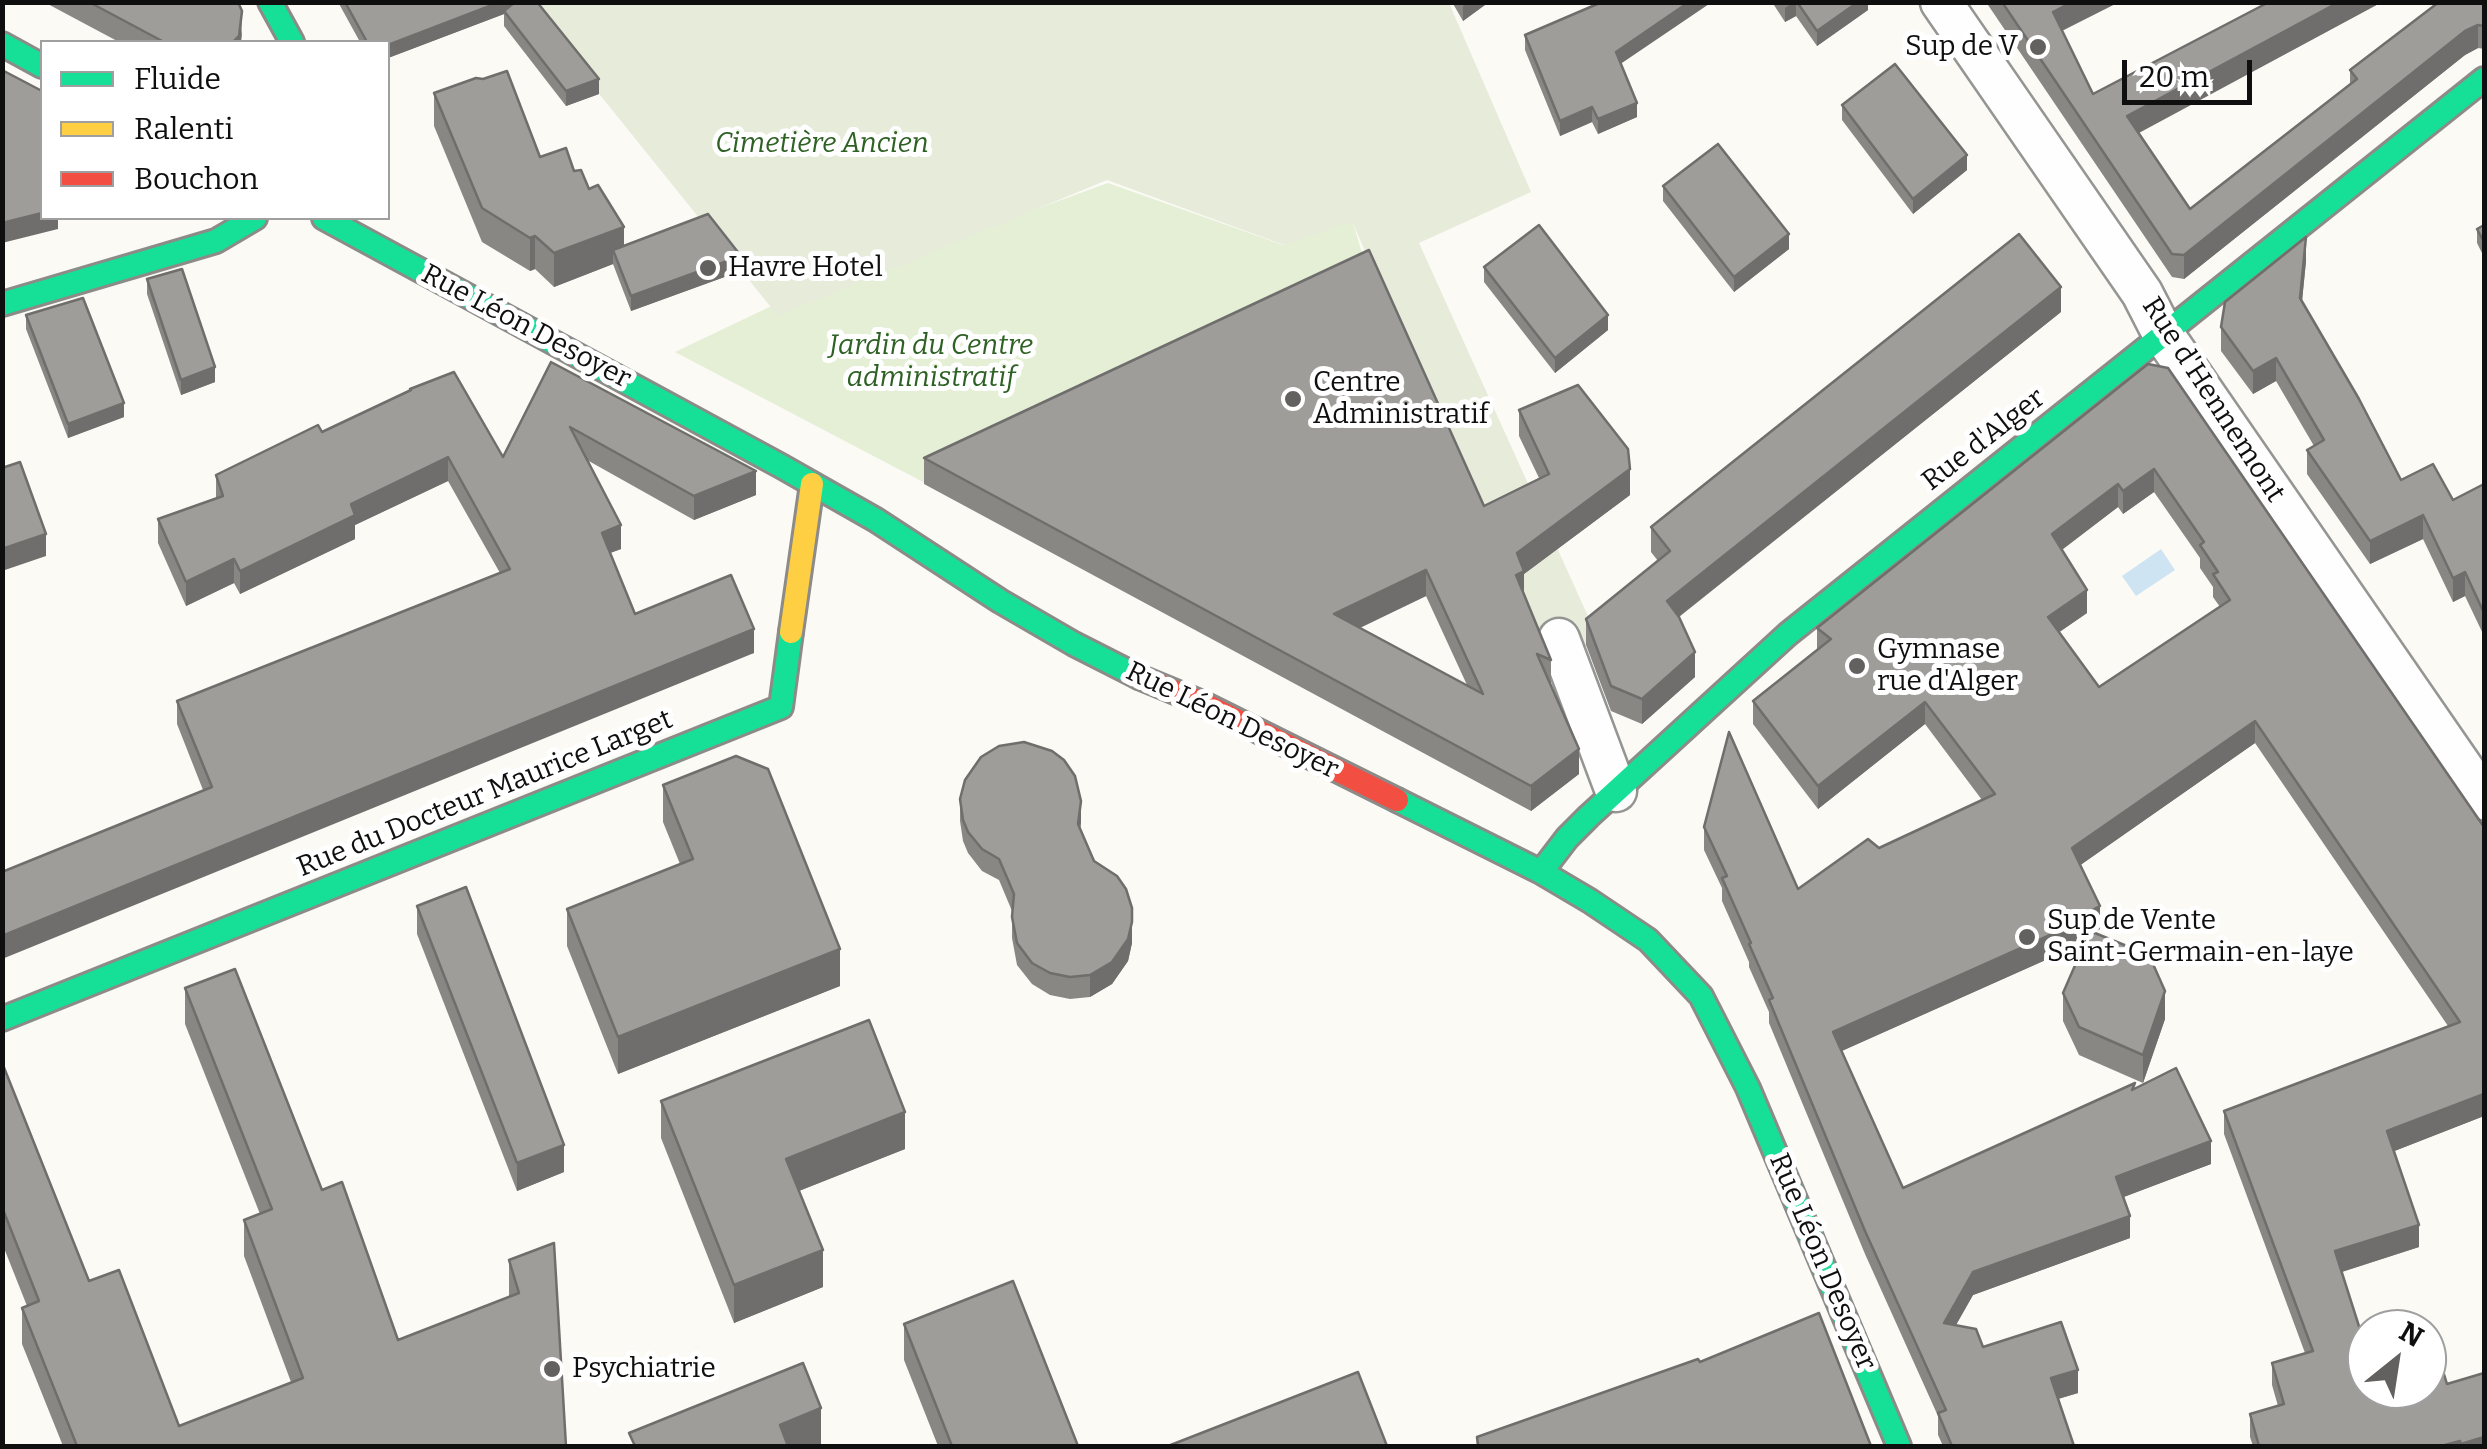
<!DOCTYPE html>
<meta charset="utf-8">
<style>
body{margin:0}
#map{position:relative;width:2487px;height:1449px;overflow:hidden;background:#fbfaf5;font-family:Bitter,serif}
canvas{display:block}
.frame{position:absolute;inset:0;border:5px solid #0f0f0f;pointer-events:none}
.legend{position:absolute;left:40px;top:40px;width:350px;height:180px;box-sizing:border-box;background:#fff;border:2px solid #9f9f9f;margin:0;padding:12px 18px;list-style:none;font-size:30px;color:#0f0f0f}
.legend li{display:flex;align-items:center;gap:20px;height:50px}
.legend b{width:50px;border:2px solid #9f9f9f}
.north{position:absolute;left:2347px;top:1309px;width:100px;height:100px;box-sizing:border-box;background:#fff;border:2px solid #9f9f9f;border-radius:50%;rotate:30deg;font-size:28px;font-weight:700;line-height:40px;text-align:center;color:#0f0f0f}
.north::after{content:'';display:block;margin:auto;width:35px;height:45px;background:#626160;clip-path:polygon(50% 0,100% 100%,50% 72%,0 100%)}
.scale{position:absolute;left:2122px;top:60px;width:130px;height:45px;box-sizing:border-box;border:5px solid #0f0f0f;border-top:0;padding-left:12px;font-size:30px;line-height:35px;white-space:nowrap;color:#0f0f0f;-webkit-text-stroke:8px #fff;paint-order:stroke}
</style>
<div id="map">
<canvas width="2487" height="1449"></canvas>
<div class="frame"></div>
<ul class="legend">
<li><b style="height:12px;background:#16e098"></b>Fluide</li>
<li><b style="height:12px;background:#ffcf43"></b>Ralenti</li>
<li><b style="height:12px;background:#f24e42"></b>Bouchon</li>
</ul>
<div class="north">N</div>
<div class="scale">20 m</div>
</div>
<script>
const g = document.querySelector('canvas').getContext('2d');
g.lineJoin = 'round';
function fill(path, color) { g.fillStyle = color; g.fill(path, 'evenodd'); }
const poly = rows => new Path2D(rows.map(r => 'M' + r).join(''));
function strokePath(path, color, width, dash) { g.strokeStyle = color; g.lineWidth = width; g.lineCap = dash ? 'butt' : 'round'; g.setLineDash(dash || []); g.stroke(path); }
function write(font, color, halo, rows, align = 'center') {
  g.font = font + ' Bitter,serif'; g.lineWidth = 10; g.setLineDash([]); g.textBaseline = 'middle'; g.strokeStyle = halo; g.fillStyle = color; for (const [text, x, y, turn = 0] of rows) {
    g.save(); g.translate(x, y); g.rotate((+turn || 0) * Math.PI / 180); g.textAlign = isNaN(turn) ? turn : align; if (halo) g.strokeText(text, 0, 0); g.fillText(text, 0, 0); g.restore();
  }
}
fill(poly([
 [1108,183,1283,245,1352,220,1369,276,925,483,675,352,780,302]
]), '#e4efd6');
fill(poly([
 [526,3,1449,3,1531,192,1419,243,1597,636,1585,646,1578,632,1536,648,1352,221,1284,245,1107,180,778,316]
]), '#e6ebda');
fill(poly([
 [2161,549,2175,570,2136,596,2122,576]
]), '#cee4f2');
const street = poly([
 [1941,2,2142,293,2163,334,2484,799],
 [1559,639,1616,791]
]);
const fast = poly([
 [270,2,292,42],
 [2,44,42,66],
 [324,218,781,466,876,520,1000,601,1074,644,1139,677],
 [2,304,216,241,255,218],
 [1397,800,1541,872,1590,901,1648,940,1701,996,1748,1088,1899,1446],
 [1541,872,1567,838,1589,816,1788,634,2484,79],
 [2,1019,781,707,791,632]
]);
const slow = poly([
 [791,632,812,484]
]);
const jam = poly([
 [1139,677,1202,703,1397,800]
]);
strokePath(street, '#959593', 45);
strokePath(fast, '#8c8b89', 28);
strokePath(slow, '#8c8b89', 28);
strokePath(jam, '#8c8b89', 28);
strokePath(street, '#fefefe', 40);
strokePath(fast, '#16e098', 22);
strokePath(slow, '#ffcf43', 22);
strokePath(jam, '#f24e42', 22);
fill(poly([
 [44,2,238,2,242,35,241,42,119,42],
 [338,2,537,2,599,94,566,106,504,26,504,14,388,58,388,42,360,42],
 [1452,2,1489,2,1463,21],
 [1772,2,1868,2,1868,10,1817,46,1796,16,1785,22],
 [1986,2,2119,2,2062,31,2093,94,2382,2,2139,133,2190,209,2350,85,2350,70,2484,6,2484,49,2478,48,2465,55,2184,279,2172,277],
 [1525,35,1620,63,1637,117,1598,134,1592,122,1560,136,1525,50],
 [483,79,540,157,574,171,589,189,624,246,741,271,631,311,613,264,554,287,535,269,530,271,482,242,434,126,434,93],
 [1842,105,1967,170,1913,214,1842,120],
 [1663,186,1789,249,1734,292,1663,201],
 [2484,225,2484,257,2477,243,2477,229],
 [2306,261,2302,301,2401,480,2453,500,2484,484,2484,636,2465,596,2453,602,2423,539,2370,564,2307,474,2307,450,2314,446,2276,381,2253,394,2221,351,2221,327],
 [1484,267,1608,330,1555,373,1484,282],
 [147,279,215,382,181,395,147,294],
 [2061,312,1679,617,1695,677,1642,724,1611,711,1586,645,1586,619,1658,561,1651,552,1651,527],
 [26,315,124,417,68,438,26,329],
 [551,362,756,495,694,520,587,460,621,549,610,553,635,614,754,653,203,790,177,724,177,701,500,573,448,481,355,525,355,539,240,594,234,583,186,606,158,543,158,519,216,498,216,475,322,432,503,457],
 [2148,364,2484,827,2484,1116,2394,1151,2419,1247,2342,1272,2364,1342,2447,1384,2484,1446,2253,1446,2250,1437,2250,1414,2278,1406,2272,1385,2272,1363,2305,1353,2224,1134,2224,1111,2448,1026,2255,743,2080,865,2100,929,2093,932,2165,1019,2143,1083,2079,1055,2063,1021,2063,993,2088,935,2068,945,2068,950,1841,1051,1903,1188,2135,1089,2211,1164,2123,1197,2130,1238,1973,1295,1956,1325,1983,1347,2078,1393,2058,1399,2074,1446,1943,1446,1938,1435,1938,1416,1865,1254,1769,1023,1769,1012,1749,967,1749,962,1722,901,1722,888,1704,850,1704,827,1798,889,1879,848,1982,800,1925,724,1818,809,1753,724,1753,701,1817,649,1817,628],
 [2154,492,2200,558,2200,568,2213,587,2213,597,2220,607,2099,687,2059,632,2087,613,2062,550,2118,507,2123,514],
 [1519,410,1630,495,1524,574,1524,595,1551,660,1551,686,1579,774,1531,811,924,484,924,458,1484,506,1539,478,1519,436],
 [1426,596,1467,685,1360,628],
 [663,785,840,986,618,1074,567,946,567,909,680,864,663,822],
 [960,799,1081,822,1080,830,1132,943,1128,961,1112,984,1090,997,1070,999,1050,995,1032,984,1017,965,1012,938,1012,911,999,880,982,871,968,853,963,841,960,821],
 [417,906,564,1172,517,1191,417,934],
 [185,988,322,1190,398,1340,509,1297,509,1260,566,1446,63,1446,22,1344,22,1308,27,1306,2,1243,2,1065,89,1281,179,1426,291,1382,244,1256,244,1220,260,1214,185,1024],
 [661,1101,905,1149,799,1191,823,1287,734,1323,661,1138],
 [904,1324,1078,1446,938,1446,904,1360]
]), '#898784');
fill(poly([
 [500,2,528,2,504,11,504,14,388,58,388,45],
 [1468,2,1489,2,1463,21,1463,6],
 [1689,2,1712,2,1616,67,1616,52],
 [1794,2,1796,2,1796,16,1785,22,1785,8],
 [1858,2,1868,2,1868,10,1817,46,1817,31],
 [2072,2,2119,2,2053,35,2053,12],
 [2339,2,2382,2,2127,139,2127,116],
 [242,11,241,42,233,42],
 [2478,25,2478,48,2465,55,2184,279,2184,255,2465,31],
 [599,79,599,94,566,106,566,91],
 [1637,103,1637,117,1598,134,1598,119],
 [1592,107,1592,122,1560,136,1560,121],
 [1967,155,1967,170,1913,214,1913,199],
 [42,213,42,218,58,218,58,229,2,243,2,223],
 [624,227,624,260,613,250,613,264,554,287,554,253],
 [1789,234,1789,249,1734,292,1734,277],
 [535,236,535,269,530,271,530,238],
 [2306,237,2306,261,2300,321,2300,298],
 [741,256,741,271,631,311,631,296],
 [2061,287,2061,312,1667,626,1667,601],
 [1608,315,1608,330,1555,373,1555,358],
 [2276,358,2276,381,2253,394,2253,371],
 [215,367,215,382,181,395,181,380],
 [124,403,124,417,68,438,68,424],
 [448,457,448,481,355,525,355,539,240,594,240,571,351,504],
 [1630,469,1630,495,1524,574,1524,597,1516,601,1517,553],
 [2154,469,2154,492,2123,514,2123,491],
 [756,471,756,495,694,520,694,496],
 [2118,484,2118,507,2052,557,2052,534],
 [2423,515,2423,539,2370,564,2370,541],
 [621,525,621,549,602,556,602,533],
 [46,534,46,556,2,571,2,549],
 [234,559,234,583,186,606,186,582],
 [1426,570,1426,596,1334,640,1334,614],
 [2465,572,2465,596,2453,602,2453,578],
 [2087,590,2087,613,2048,640,2048,617],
 [754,629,754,653,2,959,2,936],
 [1695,652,1695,677,1642,724,1642,699],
 [1925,702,1925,724,1818,809,1818,786],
 [2255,721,2255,743,2072,871,2072,848],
 [1579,749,1579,774,1531,811,1531,786],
 [1081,801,1081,822,1078,845,1078,824],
 [2100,906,2100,929,2068,945,2068,950,1833,1055,1833,1032],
 [1132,922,1132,943,1128,961,1112,984,1090,997,1090,975],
 [840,949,840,986,618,1074,618,1037],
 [2165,991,2165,1019,2143,1083,2143,1055],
 [2484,1094,2484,1116,2387,1154,2387,1131],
 [905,1112,905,1149,786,1196,786,1159],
 [2211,1141,2211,1164,2116,1200,2116,1177],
 [564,1145,564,1172,517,1191,517,1163],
 [2130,1216,2130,1238,1973,1295,1944,1346,1944,1323,1973,1272],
 [2419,1225,2419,1247,2335,1274,2335,1251],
 [823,1250,823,1287,734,1323,734,1285],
 [2078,1370,2078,1393,2051,1401,2051,1378],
 [821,1408,821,1444,816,1446,780,1446,780,1425],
 [2484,1437,2484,1446,2461,1446,2461,1444],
 [2460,1441,2460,1446,2441,1446]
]), '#6f6e6c');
const building = poly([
 [89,2,238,2,242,11,239,36,233,42,164,42,89,2],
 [345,2,500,2,388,45,388,42,367,42,345,2],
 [515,2,537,2,599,79,566,91,504,11,515,2],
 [1602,2,1689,2,1616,52,1637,103,1598,119,1592,107,1560,121,1525,35,1602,2],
 [1797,2,1858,2,1817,31,1797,2],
 [2002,2,2072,2,2053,12,2093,94,2269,2,2339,2,2127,116,2190,209,2357,79,2350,70,2439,2,2482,2,2484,6,2484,26,2478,25,2465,31,2184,255,2172,254,2002,2],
 [1895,64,1967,155,1913,199,1842,105,1895,64],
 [2,70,42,91,42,213,2,223,2,70],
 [507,71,540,157,566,148,574,171,581,170,589,189,598,185,624,227,554,253,535,236,530,238,482,208,434,93,476,78,483,79,507,71],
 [1718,144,1789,234,1734,277,1663,186,1718,144],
 [708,214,741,256,631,296,613,250,708,214],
 [1539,225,1608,315,1555,358,1484,267,1539,225],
 [2484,225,2484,242,2477,229,2484,225],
 [2019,234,2061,287,1667,601,1679,617,1695,652,1642,699,1611,686,1586,619,1670,551,1651,527,2019,234],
 [2306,237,2300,298,2359,399,2401,480,2433,464,2453,500,2484,484,2484,613,2465,572,2453,578,2423,515,2370,541,2307,450,2324,440,2276,358,2253,371,2221,327,2225,302,2306,237],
 [1369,250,1484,506,1549,474,1519,410,1578,385,1628,449,1630,469,1517,553,1524,571,1516,575,1551,660,1537,654,1579,749,1531,786,924,458,1369,250],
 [1426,570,1483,694,1334,614,1426,570],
 [182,269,215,367,181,380,147,279,182,269],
 [83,298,124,403,68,424,26,315,83,298],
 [551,362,756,471,694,496,570,427,621,525,602,533,635,614,731,575,754,629,2,936,2,872,212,787,177,701,510,569,448,457,351,504,355,515,240,571,234,559,186,582,158,519,223,496,216,475,318,425,322,432,411,390,410,389,454,372,503,457,551,362],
 [2148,364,2168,368,2484,827,2484,1094,2387,1131,2419,1225,2335,1251,2364,1342,2367,1341,2367,1389,2427,1389,2427,1329,2406,1329,2428,1322,2447,1384,2484,1373,2484,1437,2461,1444,2460,1441,2441,1446,2259,1446,2250,1414,2284,1404,2272,1363,2313,1351,2224,1111,2460,1022,2255,721,2072,848,2100,906,2063,925,2068,927,1833,1032,1903,1188,2135,1083,2132,1090,2176,1068,2211,1141,2116,1177,2130,1216,1973,1272,1944,1323,1976,1329,1983,1347,2061,1322,2078,1370,2051,1378,2074,1446,1952,1446,1938,1413,1946,1410,1865,1231,1769,1000,1773,998,1749,944,1751,943,1722,878,1727,876,1704,827,1729,732,1798,889,1868,839,1879,848,1995,794,1925,702,1818,786,1753,701,1831,639,1817,628,2148,364],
 [2154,469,2204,542,2200,545,2218,572,2213,574,2230,600,2099,687,2048,617,2087,590,2052,534,2118,484,2123,491,2154,469],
 [20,462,46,534,2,549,2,468,20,462],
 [1024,742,1052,751,1064,760,1075,776,1081,801,1078,824,1094,861,1117,876,1126,889,1132,908,1132,922,1128,939,1112,962,1090,975,1070,977,1050,973,1032,963,1017,943,1012,917,1014,894,999,859,982,849,968,832,963,820,960,799,965,780,981,757,999,746,1024,742],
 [736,756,768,769,840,949,618,1037,567,909,693,859,663,785,736,756],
 [466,887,564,1145,517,1163,417,906,466,887],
 [2090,931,2149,955,2165,991,2143,1055,2079,1027,2063,993,2090,931],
 [235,969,322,1190,342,1182,398,1340,519,1293,509,1260,554,1243,566,1446,77,1446,22,1308,39,1301,2,1207,3,1065,89,1281,119,1270,179,1426,303,1378,244,1220,272,1209,185,988,235,969],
 [869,1020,905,1112,786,1159,823,1250,734,1285,661,1101,869,1020],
 [1013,1281,1078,1446,952,1446,904,1324,1013,1281],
 [1819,1313,1871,1446,1478,1446,1477,1437,1698,1359,1700,1362,1819,1313],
 [803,1363,821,1408,780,1425,788,1446,635,1446,629,1433,803,1363],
 [1358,1372,1387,1446,1168,1446,1358,1372]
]);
fill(building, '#9f9d9a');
strokePath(building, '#6f6e6c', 2.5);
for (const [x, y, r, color] of [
 [2038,47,10,"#626160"],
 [708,268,10,"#626160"],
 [1293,399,10,"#626160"],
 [1857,666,10,"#626160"],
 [2027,937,10,"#626160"],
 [552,1369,10,"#626160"]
]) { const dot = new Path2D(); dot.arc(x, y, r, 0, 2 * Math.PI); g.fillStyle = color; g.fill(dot); strokePath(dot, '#fff', 4); }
write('28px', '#0f0f0f', '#fff', [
 ["Sup de V",2018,47,"right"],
 ["Havre Hotel",728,268],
 ["Centre",1313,383],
 ["Administratif",1313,415],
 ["Gymnase",1877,650],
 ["rue d'Alger",1877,682],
 ["Sup de Vente",2047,921],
 ["Saint-Germain-en-laye",2047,953],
 ["Psychiatrie",572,1369]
], 'left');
write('italic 28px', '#2e6124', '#fff', [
 ["Cimetière Ancien",822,144],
 ["Jardin du Centre",931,346],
 ["administratif",931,378]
]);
write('28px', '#0f0f0f', '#fff', [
 ["Rue Léon Desoyer",526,327,28],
 ["Rue d'Hennemont",2213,400,57],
 ["Rue d'Alger",1984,440,-38],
 ["Rue Léon Desoyer",1232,721,26],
 ["Rue du Docteur Maurice Larget",485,794,-22],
 ["Rue Léon Desoyer",1822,1262,67]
]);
</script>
